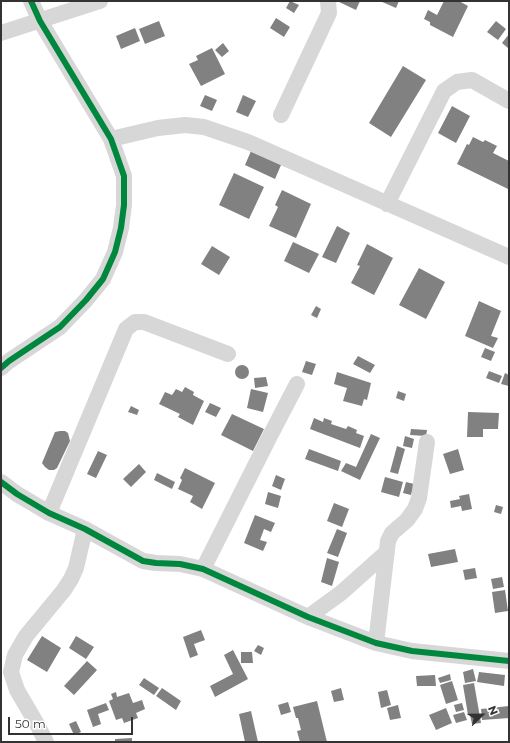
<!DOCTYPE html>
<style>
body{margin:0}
#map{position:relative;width:510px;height:743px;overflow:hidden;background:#fff;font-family:Montserrat,sans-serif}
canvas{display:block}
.frame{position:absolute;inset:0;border:2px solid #333;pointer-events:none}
.north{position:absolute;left:462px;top:695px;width:40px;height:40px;-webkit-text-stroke:3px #fff;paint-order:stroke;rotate:68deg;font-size:11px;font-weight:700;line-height:16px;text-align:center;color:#333}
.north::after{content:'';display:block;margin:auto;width:14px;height:18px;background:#333;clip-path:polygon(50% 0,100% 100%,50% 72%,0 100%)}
.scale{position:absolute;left:8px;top:717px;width:125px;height:18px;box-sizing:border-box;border:2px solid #333;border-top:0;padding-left:5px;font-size:12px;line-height:14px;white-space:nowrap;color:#333;-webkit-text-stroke:3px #fff;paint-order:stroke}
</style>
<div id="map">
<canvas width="510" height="743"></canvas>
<div class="frame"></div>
<div class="north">N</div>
<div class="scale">50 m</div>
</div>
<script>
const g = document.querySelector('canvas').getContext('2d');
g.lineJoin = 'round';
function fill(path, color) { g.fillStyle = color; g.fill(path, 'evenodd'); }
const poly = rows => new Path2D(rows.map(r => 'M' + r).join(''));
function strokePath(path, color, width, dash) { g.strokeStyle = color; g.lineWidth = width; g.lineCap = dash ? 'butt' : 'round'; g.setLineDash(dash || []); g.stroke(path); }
fill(poly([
 [290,1,299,5,294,13,286,8],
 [337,1,360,1,356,10],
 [380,1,399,1,396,8],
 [444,1,459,1,468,6,453,37,430,25,430,22,424,19,428,10,437,15],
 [276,18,290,27,284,37,270,28],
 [159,21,165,36,145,44,139,29],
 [496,21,506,29,498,40,487,32],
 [135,28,140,41,121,49,116,36],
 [509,34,509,46,508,48,502,43],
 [223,43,229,51,222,57,215,50],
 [212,48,225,74,201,86,189,64,198,60,196,56],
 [403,66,426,80,391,137,369,123],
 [205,95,217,100,212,111,200,106],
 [243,95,256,101,248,117,236,112],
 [452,106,470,116,456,143,438,133],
 [473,137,483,142,485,140,497,146,493,153,509,161,508,189,457,164,467,144,469,145],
 [251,151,281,165,275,179,245,165],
 [234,173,264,187,249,219,219,205],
 [282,190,311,204,296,238,269,226,278,207,275,205],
 [337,226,350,233,336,263,322,257],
 [293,242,319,254,309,273,284,261],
 [367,244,393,258,374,295,351,283,360,266,357,265],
 [212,246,230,257,219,275,201,264],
 [419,268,445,282,426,319,399,305],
 [479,301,501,311,491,336,498,338,493,348,465,336],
 [316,306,321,309,317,318,311,315],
 [485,348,495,352,491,361,481,357],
 [358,356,375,365,370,373,353,364],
 [306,361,316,364,312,375,302,372],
 '235 372a7 7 0 1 1 14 0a7 7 0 1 1-14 0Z',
 [489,371,502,376,499,383,486,378],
 [337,372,371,383,367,400,364,399,362,406,343,401,347,388,334,384],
 [505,373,509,375,509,386,501,384],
 [266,377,268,386,255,388,254,378],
 [185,387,194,392,193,395,204,401,193,425,178,417,180,414,159,404,165,392,172,395,176,389,182,392],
 [251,389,268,393,263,412,247,408],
 [398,391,406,394,404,401,396,398],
 [210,403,221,408,216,417,205,412],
 [131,406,139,410,137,415,128,412],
 [468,412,499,413,498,429,483,429,483,437,467,437],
 [232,414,264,429,253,451,221,435],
 [314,418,323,422,324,418,332,421,331,424,346,429,348,426,357,430,356,433,364,436,360,448,310,429],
 [411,429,427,430,426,436,410,435],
 [60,431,65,431,68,433,70,441,57,468,54,470,49,470,45,467,42,463,55,432],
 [371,434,380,438,360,480,341,471,346,463,356,467],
 [405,436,414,439,412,448,403,446],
 [397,446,405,449,398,474,390,472],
 [309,449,341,461,338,471,305,459],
 [458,449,464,470,450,474,443,454],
 [98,451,107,455,96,478,87,474],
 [139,464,146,472,131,487,123,479],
 [185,468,215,483,202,509,190,502,193,496,178,489,182,480,180,478],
 [157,473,175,482,172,489,154,480],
 [276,475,285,479,281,490,272,486],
 [385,477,403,482,399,497,381,492],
 [406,482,414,484,411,495,403,493],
 [268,492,281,496,278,508,265,504],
 [469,494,472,509,462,511,461,506,451,508,450,501,460,499,459,496],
 [334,503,349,509,342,527,327,521],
 [496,505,503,507,501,514,494,512],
 [255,515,275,523,271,532,264,529,260,540,267,542,263,551,244,543],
 [337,529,347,533,338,557,327,553],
 [455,549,458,562,431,567,428,554],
 [327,558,339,562,332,586,321,582],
 [475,568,477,578,465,580,463,570],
 [502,577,504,587,493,589,491,579],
 [505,590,508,611,495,613,492,592],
 [201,630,205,640,194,644,198,655,190,658,183,637],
 [42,636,61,648,47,672,27,660],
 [76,636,94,647,86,659,69,648],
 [258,645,264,648,261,655,254,651],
 [233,650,248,679,215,697,210,686,233,674,224,655],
 [241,652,252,652,253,663,241,663],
 [87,661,97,670,74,695,64,686],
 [473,669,476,681,465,683,463,672],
 [479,672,505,675,504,686,477,682],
 [450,674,451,680,440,683,438,678],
 [435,675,436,686,417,686,416,676],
 [144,678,159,688,154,695,139,685],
 [452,681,458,700,446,704,440,685],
 [474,683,481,723,472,724,470,715,468,715,463,685],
 [162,688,181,701,176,710,156,696],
 [341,688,344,700,334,702,331,691],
 [387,690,391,705,381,708,378,692],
 [116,692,117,697,129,693,133,703,142,700,145,709,136,713,138,718,124,723,122,718,116,720,109,701,113,699,111,694],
 [317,701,327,742,300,742,297,731,301,730,298,718,296,718,293,707],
 [288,702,291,712,281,715,278,705],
 [106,703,109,710,98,714,101,724,93,727,87,710],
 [462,703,464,710,456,712,454,705],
 [398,705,401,718,390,720,387,708],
 [509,706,509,718,482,720,481,709],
 [446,708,452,723,436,730,429,715],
 [251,711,258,742,245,742,239,714],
 [464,712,467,720,456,723,453,715],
 [76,721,81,732,74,735,69,724],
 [132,738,132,742,115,742,115,739]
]), '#818181');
strokePath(poly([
 [1,33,100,1],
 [281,115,329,13,328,1],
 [111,139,158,128,185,125,204,127,248,142,509,257],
 [387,204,444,91,457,82,472,80,509,101],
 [1,368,9,361,60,327,86,300,103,279,115,252,121,228,124,205,124,176,111,139,40,21,31,1],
 [1,482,17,494,49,513,85,529,143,561,156,563,180,564,203,569,308,617,376,643,412,651,509,661],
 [49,513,126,329,135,322,144,322,228,354],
 [203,569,270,436,297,384],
 [308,617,341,593,387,552],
 [376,643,388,541,392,533,407,520,415,509,419,498,427,442],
 [46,742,38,726,17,690,11,672,15,655,26,636,64,590,71,579,76,568,85,529]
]), '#d7d7d7', 16);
strokePath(poly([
 [1,368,9,361,60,327,86,300,103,279,115,252,121,228,124,205,124,176,111,139,40,21,31,1],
 [1,482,17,494,49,513,85,529,143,561,156,563,180,564,203,569,308,617,376,643,412,651,509,661]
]), '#00873e', 6);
</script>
